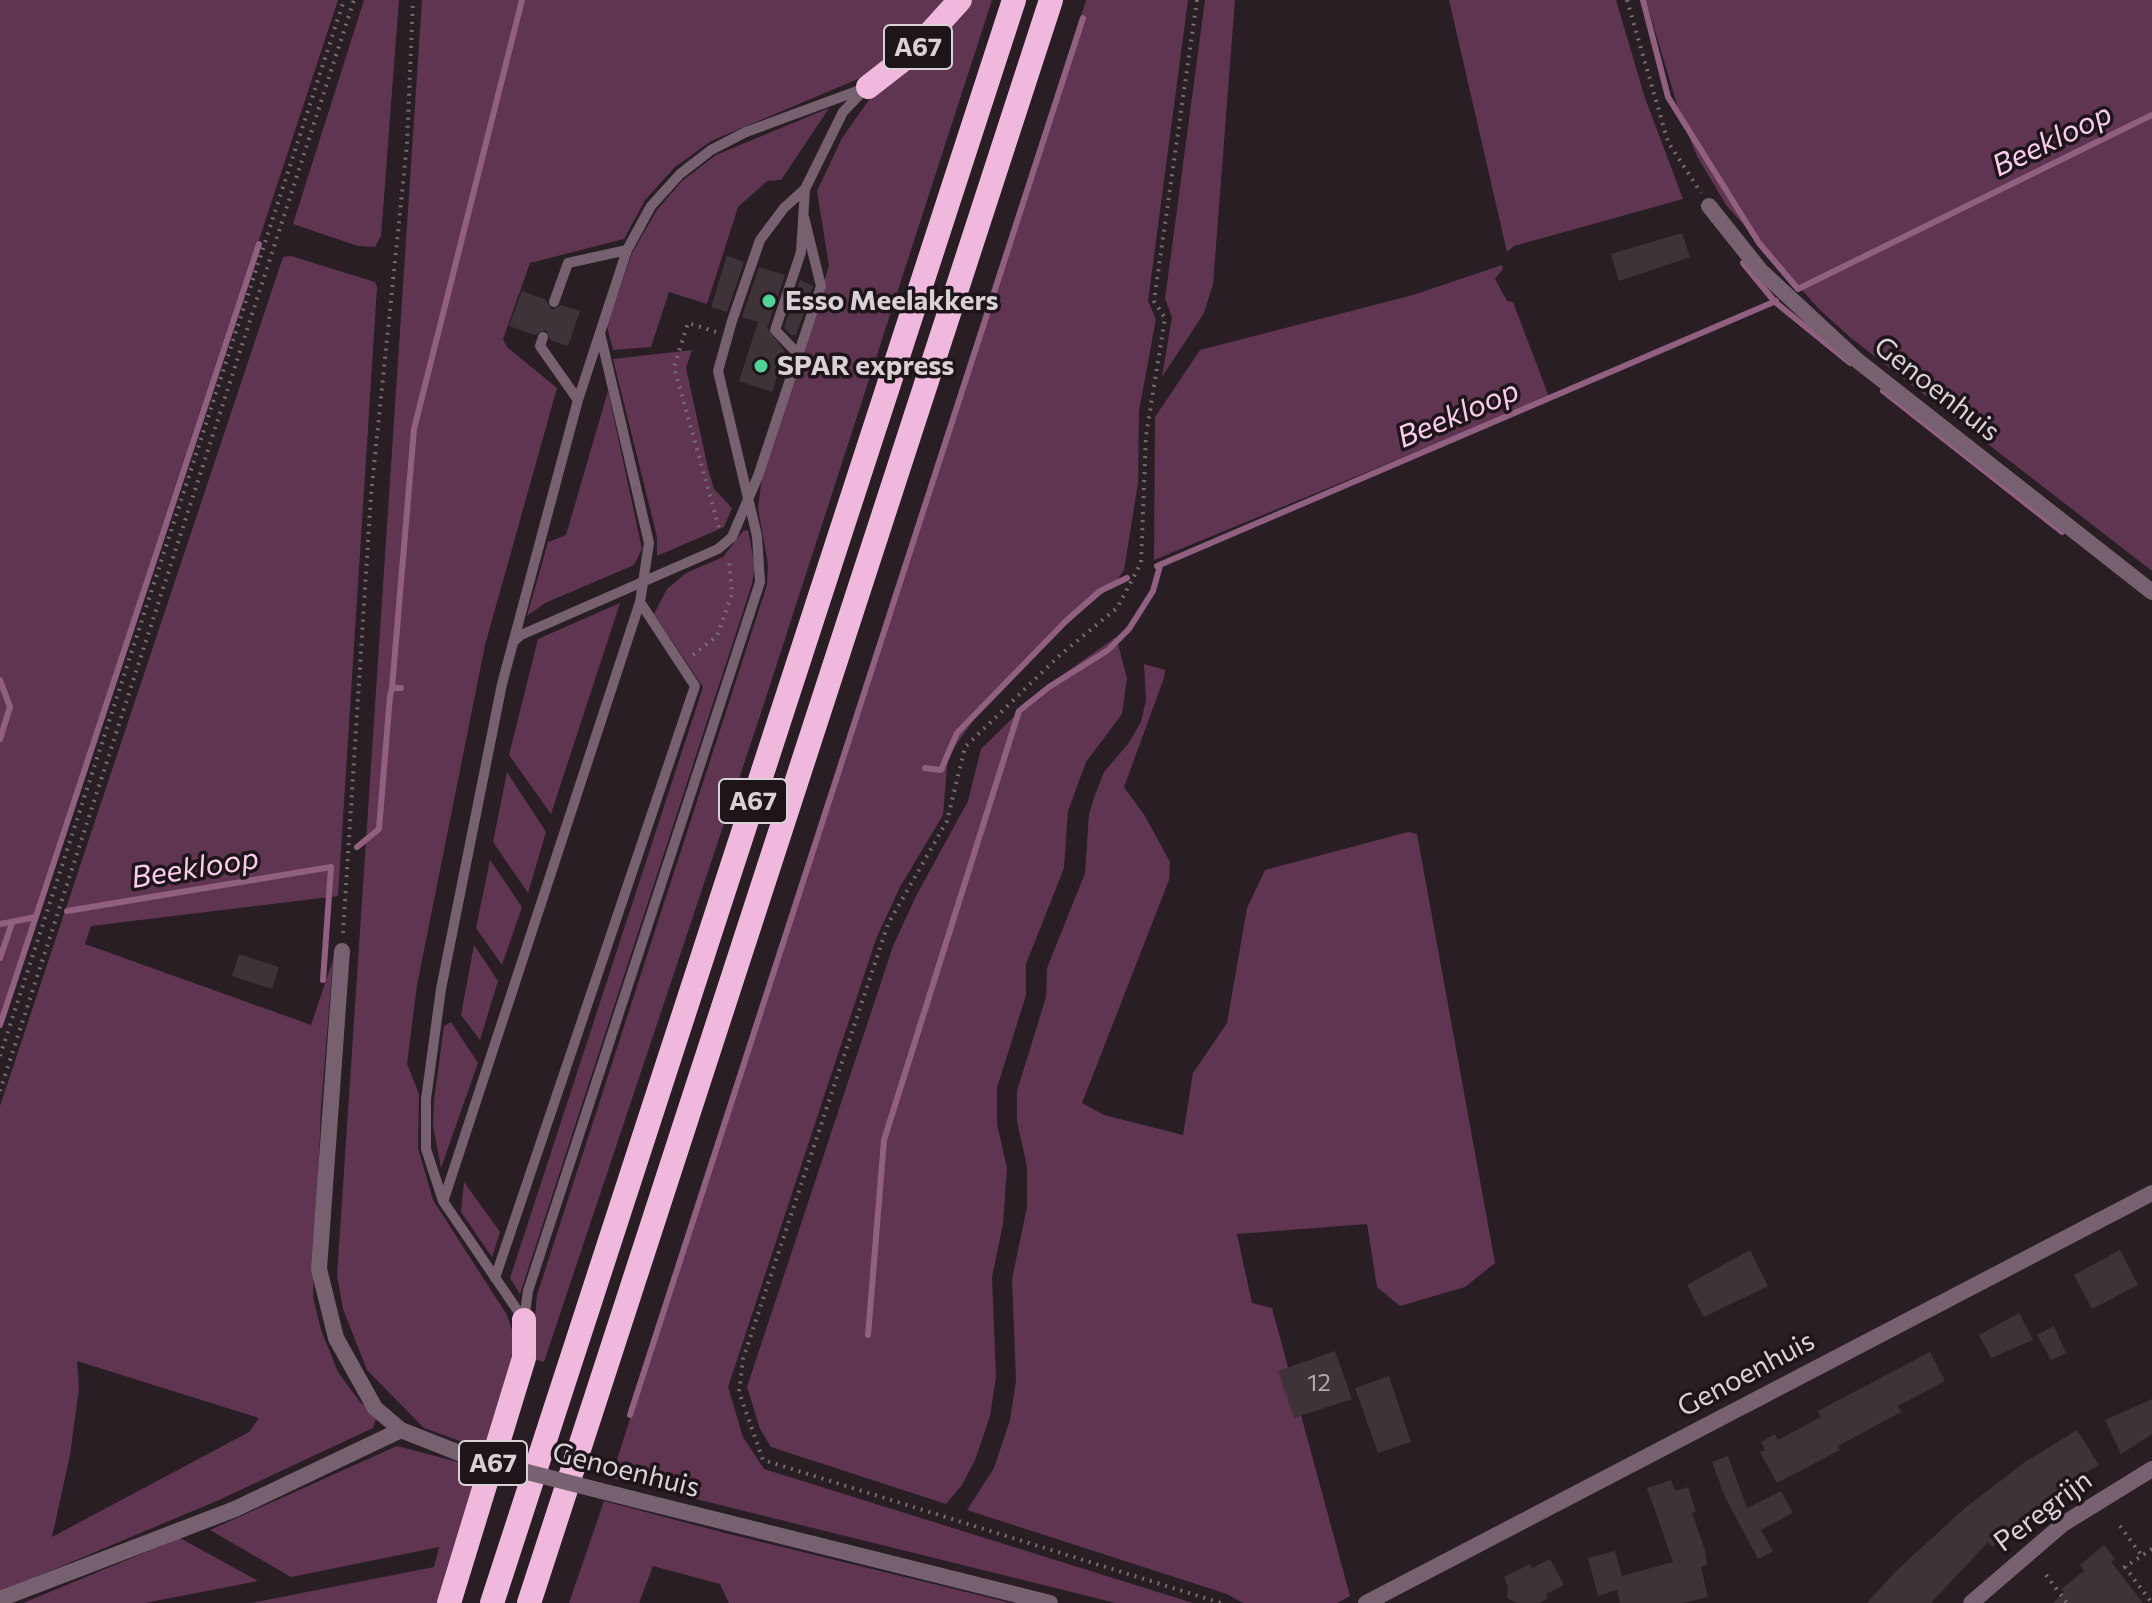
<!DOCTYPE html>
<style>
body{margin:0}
canvas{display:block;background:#281e24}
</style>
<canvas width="2152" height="1603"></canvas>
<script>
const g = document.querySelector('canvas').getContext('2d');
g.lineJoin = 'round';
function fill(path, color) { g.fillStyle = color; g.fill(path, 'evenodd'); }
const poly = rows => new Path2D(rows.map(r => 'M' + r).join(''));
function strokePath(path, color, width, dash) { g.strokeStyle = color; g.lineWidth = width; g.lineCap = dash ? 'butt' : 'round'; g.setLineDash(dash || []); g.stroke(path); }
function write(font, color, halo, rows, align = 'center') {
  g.font = font + ' Commissioner,sans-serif'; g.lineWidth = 7; g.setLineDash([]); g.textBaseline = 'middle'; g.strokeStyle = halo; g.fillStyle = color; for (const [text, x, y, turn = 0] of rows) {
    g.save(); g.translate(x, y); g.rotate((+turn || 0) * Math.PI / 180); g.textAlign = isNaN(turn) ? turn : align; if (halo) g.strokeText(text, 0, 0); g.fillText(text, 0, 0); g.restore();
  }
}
fill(poly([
 [0,0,338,0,0,1027],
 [364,0,399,0,381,236,375,247,358,246,293,224],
 [422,0,952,0,910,45,858,79,711,141,675,167,645,200,624,239,530,263,503,339,507,347,557,388,485,645,417,985,407,1064,419,1094,418,1148,433,1200,507,1315,514,1336,513,1360,488,1451,424,1428,367,1370,343,1309,337,1276],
 [969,0,992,0,759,719,544,1362,531,1358,537,1295,767,585,768,564,758,508,762,477,829,266,817,191,842,138,876,90],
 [1086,0,1188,0,1148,301,1156,319,1139,411,1138,483,1124,570,1115,583,1037,649,982,708,948,756,943,815,900,887,876,939,728,1387,743,1437,764,1469,1193,1603,1116,1603,611,1478],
 [1205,0,1235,0,1213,284,1204,313,1162,377,1172,317,1165,299],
 [1449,0,1616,0,1645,98,1683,199,1514,246,1507,252],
 [1646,0,2152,0,2152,571,1851,338,1819,309,1726,205,1697,156,1680,115],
 [829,108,781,180,767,181,738,207,707,304,669,292,651,347,613,350,607,326,632,253,657,210,682,181,716,155],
 [291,256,375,282,377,287,338,896,91,926,85,944,311,1025,333,960,321,1108,313,1297,321,1330,338,1372,360,1402,377,1416,373,1428,219,1500,0,1592,0,1106,283,257],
 [77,1361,259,1418,249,1432,52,1537,70,1455,79,1388],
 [1502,265,1503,269,1495,279,1507,301,1513,302,1549,397,1154,560,1155,417,1200,350,1413,295],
 [692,350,686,368,708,468,714,489,732,508,724,527,657,556,657,537,613,359],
 [608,391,642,549,634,565,545,603,527,616,548,542,566,535],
 [748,530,755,567,752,584,520,1294,510,1278,703,687,654,614,667,589,686,573,723,557,743,531],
 [620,603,551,814,509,755,538,639],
 [1116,637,1127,678,1122,714,1086,762,1068,811,1064,868,1026,964,1026,995,997,1088,997,1124,1007,1168,1003,1224,992,1277,996,1377,990,1416,975,1460,962,1485,946,1504,771,1447,760,1429,747,1387,893,946,916,896,968,801,981,749,1041,690],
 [1144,664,1165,670,1164,678,1124,787,1145,816,1170,862,1169,880,1082,1103,1104,1115,1183,1135,1193,1073,1227,1023,1247,908,1265,870,1408,832,1417,834,1495,1263,1465,1287,1400,1306,1377,1287,1367,1224,1237,1234,1252,1303,1272,1308,1350,1596,1337,1603,1243,1603,1227,1594,967,1510,994,1468,1010,1420,1016,1380,1012,1279,1027,1207,1027,1167,1017,1121,1017,1091,1046,997,1047,968,1085,873,1089,814,1095,795,1104,772,1128,744,1141,722,1146,700],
 [507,772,546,832,528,893,493,842],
 [490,860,522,907,502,965,476,928],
 [474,945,498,981,480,1040,461,1015],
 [451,1022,478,1063,441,1168,433,1126,434,1100,444,1026],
 [464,1182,500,1232,492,1257,461,1212],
 [397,1446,481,1468,441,1603,251,1603,434,1567,439,1547,291,1577,210,1530],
 [604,1501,725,1533,1011,1603,729,1603,720,1584,653,1566,639,1603,569,1603],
 [180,1538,258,1581,145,1603,23,1603]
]), '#5f3552');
strokePath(poly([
 [1643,0,1668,97,1759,243,1798,289,2152,115],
 [1743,263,1775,302,1850,363],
 [1883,391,2062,532],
 [1157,566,1776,301],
 [0,680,10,707,0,739],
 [392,688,414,429,522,0],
 [925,768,941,770,957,733,1066,621,1100,591,1127,578],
 [357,847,379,829,390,696,392,688,401,688],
 [67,911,331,867,323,980],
 [0,924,36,917],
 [0,958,12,923],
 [0,1025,259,244],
 [868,1335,884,1140,1019,711,1049,687,1108,650,1129,629,1153,591,1160,566],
 [630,1415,1083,18]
]), '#915f80', 6);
fill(poly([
 [1682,233,1690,257,1619,281,1611,254],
 [727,256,744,262,727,312,711,307],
 [759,267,785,275,767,328,785,352,772,392,739,381,758,322,742,317],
 [800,280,813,286,796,335,791,335,784,328],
 [522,291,546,300,552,310,561,305,580,311,568,346,550,340,546,330,535,335,509,326],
 [239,954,279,967,272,989,232,976],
 [1750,1250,1768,1286,1704,1317,1687,1285],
 [2120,1250,2138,1285,2092,1309,2074,1275],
 [2019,1313,2033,1340,1991,1358,1979,1335],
 [2054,1326,2066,1353,2051,1360,2037,1335],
 [1335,1351,1352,1399,1294,1418,1278,1371],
 [1930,1352,1945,1381,1898,1406,1901,1412,1838,1446,1840,1450,1777,1483,1760,1452,1765,1450,1761,1442,1775,1434,1778,1440,1821,1417,1818,1411],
 [1389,1376,1411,1442,1378,1453,1355,1388],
 [2152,1399,2152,1434,2121,1454,2105,1420],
 [2077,1430,2099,1465,2064,1485,2068,1491,2005,1530,2008,1534,1992,1547,1988,1542,1931,1603,1867,1603,1896,1571,1965,1508,2025,1462],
 [1728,1456,1747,1508,1781,1491,1793,1513,1761,1530,1773,1551,1758,1559,1725,1497,1712,1462],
 [1671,1480,1675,1491,1688,1487,1696,1512,1692,1513,1705,1550,1707,1565,1701,1567,1708,1597,1683,1603,1620,1603,1617,1590,1598,1596,1588,1558,1615,1551,1622,1576,1673,1562,1647,1488],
 [2104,1545,2115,1559,2111,1562,2143,1603,2053,1603,2064,1592,2061,1589,2084,1571,2080,1565],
 [1550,1559,1564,1585,1546,1594,1548,1598,1539,1603,1517,1603,1507,1598,1508,1586,1504,1577,1530,1564,1532,1568]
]), '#3d3339');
strokePath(poly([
 [1197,0,1154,301,1165,318,1146,436,1141,563,1117,608,1059,656,965,747,947,821,888,924,743,1359,739,1392,763,1460,1221,1603],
 [1627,0,1668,142,1701,193],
 [716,332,688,323,674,367,719,528],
 [693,655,717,636,732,594,729,559],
 [343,933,371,495,407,144,413,0],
 [0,1056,344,0],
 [0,1091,354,0],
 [2120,1526,2142,1556],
 [2152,1549,2125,1567,2152,1603],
 [2046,1575,2067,1603]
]), '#746c71', 4, [2, 6]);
strokePath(poly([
 [554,302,568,263,627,250],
 [543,337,540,346,578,400],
 [798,354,775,330,801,252,805,189],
 [513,642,521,635,718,549,732,537,758,476,821,286,804,217],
 [444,1199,640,602,649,543,600,333],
 [495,1278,695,686,640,602],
 [524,1320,443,1201,426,1149,426,1099,441,989,502,684,578,400,627,250,651,206,680,174,711,150,746,132,868,87],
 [524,1320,528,1291,760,582,757,536,718,371,732,321,760,240,784,208,805,189,843,112,866,88]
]), '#77606f', 10);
strokePath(poly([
 [1709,206,1760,270,1858,361,2152,592],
 [342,951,319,1269,336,1338,375,1408,401,1430,472,1458],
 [633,1499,1050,1603],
 [0,1599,235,1509,401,1430],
 [1366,1603,2152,1193],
 [1971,1603,2063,1524,2152,1469]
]), '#77606f', 16);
strokePath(poly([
 [868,87,913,52,960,0],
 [449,1603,524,1358,524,1320],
 [492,1603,1014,0],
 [529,1603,1051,0]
]), '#f0b8dc', 24);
strokePath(poly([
 [472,1458,633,1499]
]), '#77606f', 16);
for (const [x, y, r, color] of [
 [769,301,8,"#51d397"],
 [761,366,8,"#51d397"]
]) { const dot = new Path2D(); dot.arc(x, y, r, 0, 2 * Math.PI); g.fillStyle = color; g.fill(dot); strokePath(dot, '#1e151b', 3); }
write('24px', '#b1aaaf', null, [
 ["12",1319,1383]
]);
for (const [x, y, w] of [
 [918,47,68],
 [753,801,68],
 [493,1463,68]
]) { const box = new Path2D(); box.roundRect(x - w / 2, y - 22, w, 44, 6); g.fillStyle = '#1e151b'; g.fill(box); strokePath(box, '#d8d2d6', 2); }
write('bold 26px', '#d8d2d6', null, [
 ["A67",918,47],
 ["A67",753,801],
 ["A67",493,1463]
]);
write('bold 28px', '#d8d2d6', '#1e151b', [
 ["Esso Meelakkers",785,301],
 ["SPAR express",777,366]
], 'left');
write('28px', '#d8d2d6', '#1e151b', [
 ["Genoenhuis",1937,389,38],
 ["Genoenhuis",1746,1374,-28],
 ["Genoenhuis",626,1470,14],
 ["Peregrijn",2043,1511,-37]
]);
write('italic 30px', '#fbccea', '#1e151b', [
 ["Beekloop",2052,140,-26],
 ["Beekloop",1458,414,-23],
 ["Beekloop",195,868,-9]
]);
</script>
